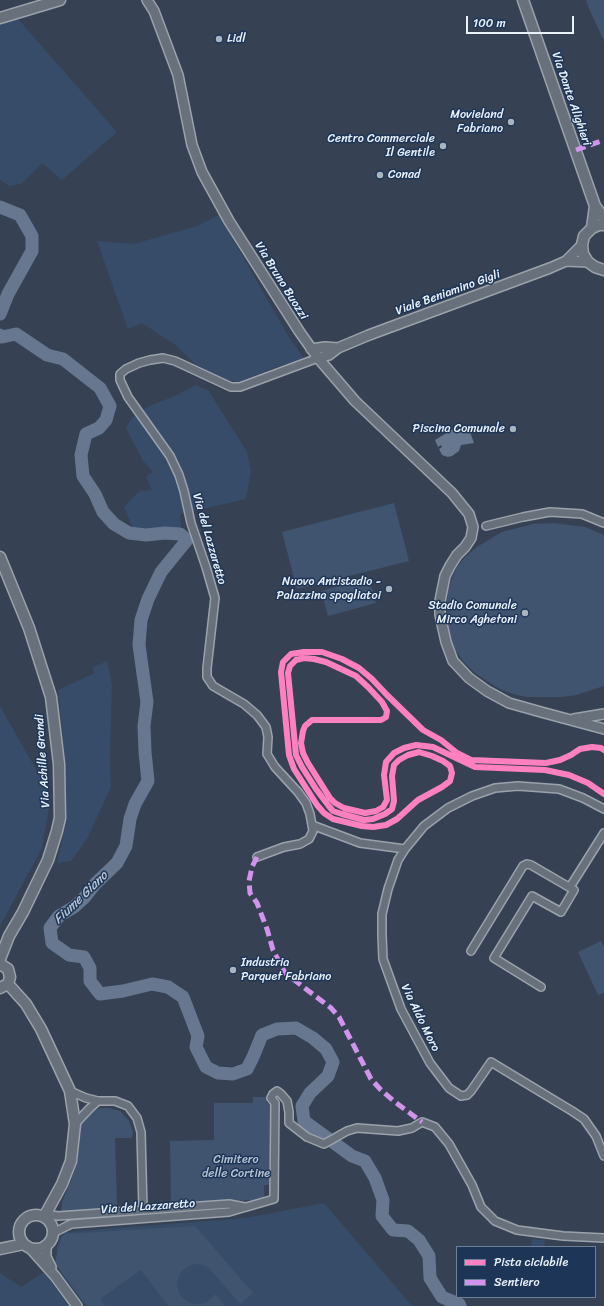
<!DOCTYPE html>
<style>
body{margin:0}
#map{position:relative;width:604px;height:1306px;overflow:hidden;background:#364254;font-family:Sriracha,sans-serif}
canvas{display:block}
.legend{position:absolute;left:456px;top:1246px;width:140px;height:52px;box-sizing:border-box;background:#1d3557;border:1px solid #6e8097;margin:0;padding:5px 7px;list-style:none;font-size:12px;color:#e8f1f8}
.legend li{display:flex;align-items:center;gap:8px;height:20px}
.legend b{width:20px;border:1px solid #6e8097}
.scale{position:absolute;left:466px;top:16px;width:108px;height:18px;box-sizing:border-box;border:2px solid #e8f1f8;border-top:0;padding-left:5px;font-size:12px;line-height:14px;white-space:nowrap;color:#e8f1f8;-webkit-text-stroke:3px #1d3557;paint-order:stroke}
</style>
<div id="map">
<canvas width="604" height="1306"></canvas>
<ul class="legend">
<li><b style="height:5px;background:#ff80c0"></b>Pista ciclabile</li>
<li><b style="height:5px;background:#d193ec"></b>Sentiero</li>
</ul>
<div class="scale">100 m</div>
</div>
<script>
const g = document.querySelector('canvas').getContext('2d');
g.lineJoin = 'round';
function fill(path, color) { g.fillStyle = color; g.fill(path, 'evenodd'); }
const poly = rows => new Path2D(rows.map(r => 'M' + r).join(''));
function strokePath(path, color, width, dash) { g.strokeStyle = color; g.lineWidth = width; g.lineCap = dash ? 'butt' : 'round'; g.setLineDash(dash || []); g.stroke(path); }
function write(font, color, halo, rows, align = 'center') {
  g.font = font + ' Sriracha,sans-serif'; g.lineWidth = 3; g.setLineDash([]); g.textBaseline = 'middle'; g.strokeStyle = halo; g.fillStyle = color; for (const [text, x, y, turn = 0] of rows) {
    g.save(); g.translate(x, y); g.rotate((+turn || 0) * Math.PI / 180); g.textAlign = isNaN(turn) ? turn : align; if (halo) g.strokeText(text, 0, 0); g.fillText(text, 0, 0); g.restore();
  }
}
fill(poly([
 [18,19,117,132,62,180,42,163,21,184,9,186,0,180,0,23],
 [219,215,287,334,305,360,279,366,239,382,225,380,211,375,194,363,177,346,142,323,128,329,97,241,134,244,197,226],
 [195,385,208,390,247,452,251,471,246,499,180,514,181,530,133,528,124,507,140,491,152,490,146,476,153,472,143,461,126,428,132,418,147,407,179,394],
 [107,661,112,685,110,758,111,787,87,839,71,861,57,863,65,828,66,819,63,739,58,690,95,673,92,668],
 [0,706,51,796,42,848,0,926],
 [324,1203,412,1306,85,1306,57,1267,56,1261,57,1246,61,1236,66,1232,246,1218],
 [532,1239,545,1240,544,1247,531,1247],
 [44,1272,69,1306,0,1306,0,1273,21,1287]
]), '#364c68');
fill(poly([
 [586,0,604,0,604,41,590,11],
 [394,503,409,561,297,589,282,532],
 [552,523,585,527,604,535,604,686,576,695,562,697,527,697,513,694,498,688,475,673,464,662,455,649,450,636,446,606,448,591,452,579,457,567,466,556,477,547,502,532,533,524],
 [369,578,376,603,328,616,321,591],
 [601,941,604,947,604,993,598,995,578,952],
 [253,1097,267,1097,267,1103,272,1103,273,1185,264,1185,264,1200,171,1202,170,1141,214,1140,214,1103,253,1103],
 [101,1108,109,1108,120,1111,129,1121,133,1132,132,1138,115,1138,117,1209,61,1212,62,1202,71,1181,78,1159,81,1125,89,1113],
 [195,1226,253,1293,240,1304,209,1268,200,1264,190,1265,181,1272,177,1282,179,1294,186,1301,197,1305,207,1302,216,1294,225,1306,168,1306,141,1270,100,1299,105,1306,87,1306,55,1263,61,1238,65,1234]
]), '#405470');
fill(poly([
 [458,426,462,432,466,430,467,433,470,432,474,443,461,445,459,451,452,456,448,457,442,455,439,449,442,447,441,445,438,447,435,440]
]), '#66778f');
strokePath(poly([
 [0,207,20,215,32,236,32,251,8,294,0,314],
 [0,335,2,337,16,334,47,355,63,359,100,388,110,406,106,420,99,428,86,434,81,455,83,476,95,494,103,512,114,524,129,533,146,535,165,533,180,534,187,540,161,572,148,599,141,620,139,645,147,702,144,726,145,752,148,781,135,804,130,819,126,846,117,863,96,883,84,898,74,907,59,916,50,928,52,943,69,955,84,957,90,968,90,981,100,994,123,991,152,984,168,987,183,997,198,1036,196,1047,206,1067,218,1073,233,1074,247,1069,253,1057,262,1035,277,1029,296,1028,313,1038,326,1049,333,1062,328,1076,310,1093,302,1106,304,1121,352,1156,365,1161,375,1178,383,1200,382,1216,393,1230,408,1231,419,1240,429,1256,430,1278,442,1297,459,1304,460,1306]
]), '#66778f', 13);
const minor = poly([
 [486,526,523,517,550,512,582,514,604,523],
 [604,809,583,798,559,789,518,786,495,788,472,796,448,808,424,826,405,849,398,860,388,889,382,914,382,935,383,959,401,1009,430,1063,449,1088,461,1096,467,1095,471,1091,491,1062,572,1111,584,1119,596,1136,604,1156],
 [312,825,360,843,405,849],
 [257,857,284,847,300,844,309,839,313,831,310,814,306,803,298,792,275,767,267,754,268,737,266,727,257,715,244,704,213,686,207,677,207,668,215,598,206,567,191,523,184,491,179,475,170,456,128,397,120,380,120,374,126,369,139,363,150,360,163,358,175,361,231,387,240,387,318,358],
 [570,887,604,833],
 [471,951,523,866,527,864,531,865,574,890,561,912,532,896,494,958,541,987],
 [70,1091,86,1098,98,1101,115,1101,128,1106,137,1118,141,1132,143,1209],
 [75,1124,89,1109,98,1101],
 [45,1214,58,1216,229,1204,245,1207],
 [53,1233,71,1224,229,1212,274,1199,275,1103,271,1098,273,1094,277,1091,281,1094,287,1101,289,1112,289,1123,307,1137,324,1144,347,1131,357,1128,398,1131,412,1128,422,1122,435,1127,449,1144,472,1185,481,1207,495,1221,517,1230,563,1236,604,1238]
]);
const tertiary = poly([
 [147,0,154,11,178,75,192,145,202,172,229,221,299,331,318,358,355,401,452,493,469,514,473,527,471,538,465,547,457,555,450,566,445,576,440,601,440,615,446,642,453,661,469,678,487,691,509,703,541,712,604,729],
 [566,261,588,262],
 [311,349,325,347,338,348],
 [318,358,329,355,338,348,369,335,550,268,566,261,582,245],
 [574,719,604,714],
 [46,1245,46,1257,51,1267],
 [30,1248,55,1276,77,1306]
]);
const secondary = poly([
 [523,0,595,206,604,218],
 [0,18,60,0],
 [604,225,599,225,592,228,584,236,582,245,583,254,588,262,595,267,604,270],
 [592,228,595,206],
 [0,557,29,628,51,697,59,764,60,818,57,831,48,860,23,912,9,936,0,959],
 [0,964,8,969,10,977,8,984,0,988],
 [8,984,26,1004,41,1029,70,1091,75,1124,71,1161,62,1184,44,1217],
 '19 1232a17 17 0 1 1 34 0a17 17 0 1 1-34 0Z',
 [0,1249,24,1244]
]);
strokePath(minor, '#9ba2ab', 10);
strokePath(tertiary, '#9ba2ab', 12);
strokePath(secondary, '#9ba2ab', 13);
strokePath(minor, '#68717b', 7);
strokePath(tertiary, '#68717b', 9);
strokePath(secondary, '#68717b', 10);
strokePath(poly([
 [576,150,604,140],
 [257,857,252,867,249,881,250,893,257,903,267,929,273,950,285,973,331,1008,339,1017,371,1079,381,1090,395,1102,422,1122]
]), '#d193ec', 5, [10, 5]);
strokePath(poly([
 [604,750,601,748,592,747,580,749,571,755,560,760,546,763,471,760,457,753,441,740,423,730,387,695,372,679,359,668,342,659,322,652,304,652,291,654,283,662,281,672,289,755,294,769,317,805,324,813,333,819,362,826,373,827,386,825,397,819,418,800,442,787,450,781,452,773,450,766,443,761,432,756,419,752,408,755,399,760,394,765,392,776,394,801,392,809,385,814,373,819,364,820,342,814,333,811,328,805,316,789,302,767,296,755,288,673,290,666,296,660,304,658,314,659,326,662,356,676,368,687,382,702,387,711,386,717,381,720,312,720,305,726,303,731,301,743,303,753,308,763,330,798,335,803,344,808,365,813,376,811,383,807,387,800,384,775,386,762,394,753,404,748,416,745,433,747,475,767,545,770,569,775,588,783,604,794]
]), '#ff80c0', 6);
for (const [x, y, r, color] of [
 [219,39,4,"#aab4bf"],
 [511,122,4,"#aab4bf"],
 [443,146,4,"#aab4bf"],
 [380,175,4,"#aab4bf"],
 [513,429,4,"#aab4bf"],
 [389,589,4,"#aab4bf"],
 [525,613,4,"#aab4bf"],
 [233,970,4,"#aab4bf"]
]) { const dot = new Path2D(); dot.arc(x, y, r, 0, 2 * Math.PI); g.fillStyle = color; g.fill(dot); strokePath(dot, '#1d3557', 1.5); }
write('12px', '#e8f1f8', '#1d3557', [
 ["Lidl",227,39,"left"],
 ["Movieland",503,115],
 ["Fabriano",503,129],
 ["Centro Commerciale",435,139],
 ["Il Gentile",435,153],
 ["Conad",388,175,"left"],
 ["Piscina Comunale",505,429],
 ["Nuovo Antistadio -",381,582],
 ["Palazzina spogliatoi",381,596],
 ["Stadio Comunale",517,606],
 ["Mirco Aghetoni",517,620],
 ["Industria",241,963,"left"],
 ["Parquet Fabriano",241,977,"left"]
], 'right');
write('12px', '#e8f1f8', '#1d3557', [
 ["Via Dante Alighieri",571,99,71],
 ["Via Bruno Buozzi",281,281,58],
 ["Viale Beniamino Gigli",448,293,-20],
 ["Via del Lazzaretto",209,539,74],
 ["Via Achille Grandi",43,761,-94],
 ["Via Aldo Moro",420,1018,64],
 ["Via del Lazzaretto",148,1207,-4]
]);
write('12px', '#b6c3d0', '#1d3557', [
 ["Cimitero",236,1160],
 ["delle Cortine",236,1174]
]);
write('italic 13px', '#b6c2d0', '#1d3557', [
 ["Fiume Giano",81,898,-44]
]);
</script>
